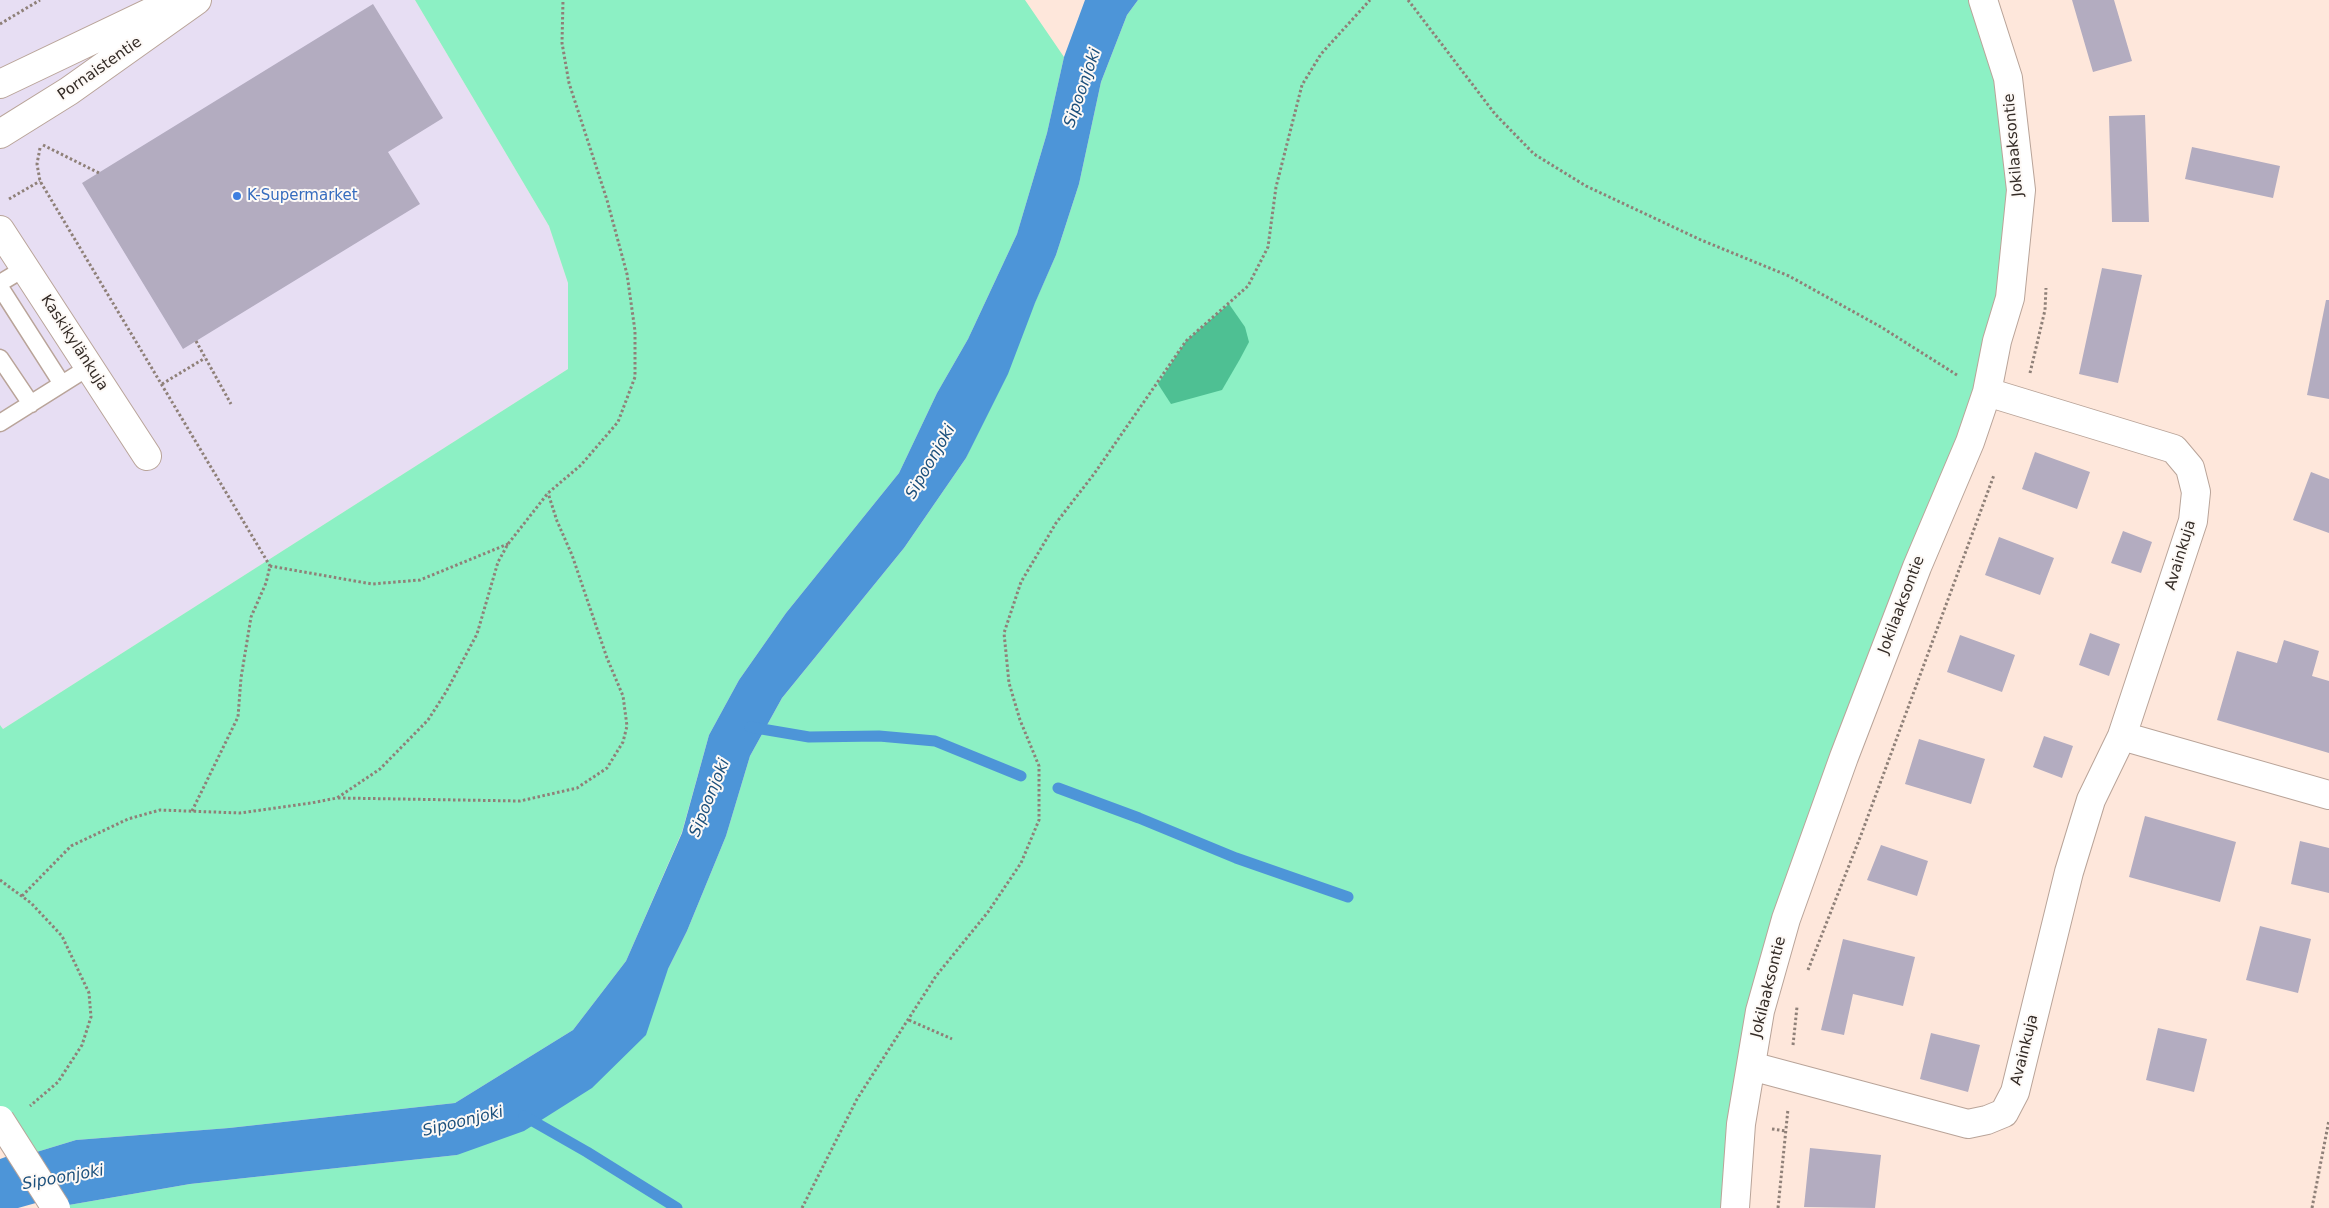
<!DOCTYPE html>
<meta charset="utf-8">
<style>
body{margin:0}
canvas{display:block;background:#fee7db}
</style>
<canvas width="2329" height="1208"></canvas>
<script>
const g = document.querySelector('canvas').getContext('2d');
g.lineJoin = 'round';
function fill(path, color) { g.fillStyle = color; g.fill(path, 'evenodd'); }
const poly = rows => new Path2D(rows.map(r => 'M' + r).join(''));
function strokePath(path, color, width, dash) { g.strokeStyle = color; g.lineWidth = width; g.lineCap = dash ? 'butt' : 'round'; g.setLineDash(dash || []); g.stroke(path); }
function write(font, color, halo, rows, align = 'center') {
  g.font = font + ' "DejaVu Sans",sans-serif'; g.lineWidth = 4; g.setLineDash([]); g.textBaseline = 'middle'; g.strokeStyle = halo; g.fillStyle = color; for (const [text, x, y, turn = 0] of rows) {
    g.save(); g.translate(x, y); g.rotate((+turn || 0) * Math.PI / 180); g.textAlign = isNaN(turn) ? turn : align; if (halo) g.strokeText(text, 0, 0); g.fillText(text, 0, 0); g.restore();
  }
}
fill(poly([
 [0,0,415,0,549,226,568,283,568,369,3,729,0,725]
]), '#e7def3');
fill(poly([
 [415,0,1025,0,1064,57,1047,133,1017,234,968,339,937,393,899,473,786,613,739,680,709,735,682,832,626,961,573,1030,455,1103,229,1128,76,1140,30,1154,0,1107,0,725,3,729,568,369,568,283,549,226],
 [1138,0,1983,0,2008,78,2010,298,1786,919,1735,1208,64,1208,63,1206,190,1184,457,1155,668,969,687,931,726,836,750,756,782,698,904,548,966,458,1056,255,1079,184,1101,82,1127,15]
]), '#8cf0c4');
fill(poly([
 [1229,304,1245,327,1249,342,1240,359,1222,390,1171,404,1158,384,1186,341]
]), '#4ec093');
fill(poly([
 [1085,0,1138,0,1127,15,1101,82,1079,184,1056,255,1035,303,1008,374,966,458,904,548,782,698,750,756,726,836,687,931,668,969,646,1035,592,1088,524,1131,457,1155,190,1184,63,1206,30,1154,76,1140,229,1128,455,1103,573,1030,626,961,682,833,709,735,739,680,786,613,899,473,937,393,968,339,1017,234,1047,133,1064,57],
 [14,1154,43,1201,18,1208,0,1208,0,1159]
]), '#4d95d8');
strokePath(poly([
 [750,727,809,737,879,736,935,741,1021,776],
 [1058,788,1139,818,1236,858,1348,897],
 [524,1116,587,1152,677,1208]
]), '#4d95d8', 11);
fill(poly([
 [2072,0,2114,0,2132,61,2093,72],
 [373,4,443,118,388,152,420,204,183,349,82,183],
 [2145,115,2149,222,2112,222,2109,116],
 [2192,147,2280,166,2273,198,2185,179],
 [2102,268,2142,275,2118,383,2079,374],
 [2326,300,2329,300,2329,399,2307,395],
 [2035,452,2090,472,2077,509,2022,489],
 [2311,472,2329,479,2329,533,2293,520],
 [2123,531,2152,542,2141,573,2111,563],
 [1999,537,2054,558,2040,595,1985,575],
 [2090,633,2120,644,2109,676,2079,665],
 [1960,635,2015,655,2002,692,1947,672],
 [2284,640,2319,651,2312,676,2329,681,2329,753,2217,720,2237,651,2277,663],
 [2044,736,2073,746,2062,778,2033,767],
 [1919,739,1985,759,1971,804,1905,784],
 [2145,816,2236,842,2220,902,2129,877],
 [2300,841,2329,848,2329,893,2291,884],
 [1881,845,1928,861,1917,896,1867,880],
 [2260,926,2311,939,2298,993,2246,980],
 [1843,939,1915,957,1903,1006,1853,994,1844,1035,1821,1030],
 [2158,1028,2207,1039,2194,1092,2146,1080],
 [1931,1033,1980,1045,1968,1092,1920,1079],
 [1810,1148,1881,1155,1875,1208,1804,1207]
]), '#b3acc0');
const service = poly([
 [0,283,25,268],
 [0,287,62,384],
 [0,358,31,404],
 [0,423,89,367]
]);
const minor = poly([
 [0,230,147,456],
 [2122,736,2329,795],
 [1751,1066,1968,1124,1987,1120,2004,1113,2015,1092,2069,872,2091,800,2122,736,2193,521,2196,492,2190,468,2174,449,1987,392],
 [1735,1208,1741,1124,1760,1011,1786,919,1844,757,1917,567,1970,442,1987,392,1997,341,2010,298,2021,190,2008,78,1983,0]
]);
const tertiary = poly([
 [0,84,172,2],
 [0,134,69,91,197,0]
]);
strokePath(service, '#b9a499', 19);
strokePath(minor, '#b9a499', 30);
strokePath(tertiary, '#b9a499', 30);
strokePath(poly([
 [1408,0,1495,114,1534,154,1586,186,1701,240,1789,276,1881,327,1957,375],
 [0,24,40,0],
 [43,145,99,173],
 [40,148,37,164,40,181,270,566],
 [9,199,40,181],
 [196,341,231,404],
 [2030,373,2045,310,2046,288],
 [162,384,205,358],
 [338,798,520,801,577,788,607,768,623,742,627,726,623,696,607,658,572,555,557,521,548,493],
 [192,811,238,717,241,678,251,617,266,583,270,566,372,584,420,580,508,544],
 [0,880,31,903,62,936,89,993,91,1017,82,1045,58,1082,30,1106],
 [22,896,71,846,128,819,160,810,240,813,311,803,337,798,380,769,428,720,446,692,477,634,498,562,508,544,548,493,581,465,618,422,635,377,635,331,627,274,607,200,569,83,562,43,563,0],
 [1808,970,1861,835,1994,475],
 [909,1020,952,1039],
 [1793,1045,1797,1007],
 [1772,1129,1786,1131],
 [802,1208,857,1099,936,976,988,912,1021,863,1039,820,1039,766,1020,720,1009,683,1004,633,1021,582,1056,523,1094,474,1186,341,1248,286,1268,247,1276,187,1302,85,1321,54,1370,0],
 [1778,1208,1788,1109],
 [2312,1208,2329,1120]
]), '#8f8078', 3, [2.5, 2.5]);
strokePath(service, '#fff', 16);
strokePath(minor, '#fff', 28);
strokePath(tertiary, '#fff', 28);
const tertiaryBridge = poly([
 [0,1120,56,1208]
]);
strokePath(tertiaryBridge, '#b9a499', 30, []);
strokePath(tertiaryBridge, '#fff', 28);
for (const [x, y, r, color] of [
 [237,196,5,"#3f7fe0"]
]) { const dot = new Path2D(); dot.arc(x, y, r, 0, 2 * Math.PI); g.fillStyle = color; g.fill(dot); strokePath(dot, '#fdf9f6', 2); }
write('15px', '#332b26', '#fdf9f6', [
 ["Pornaistentie",100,69,-35],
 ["Jokilaaksontie",2014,145,-95],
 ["Kaskikylänkuja",74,343,57],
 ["Avainkuja",2181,555,-73],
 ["Jokilaaksontie",1902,605,-69],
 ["Jokilaaksontie",1769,987,-76],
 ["Avainkuja",2025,1050,-76]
]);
write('15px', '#366cbe', '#fdf9f6', [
 ["K-Supermarket",247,196]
], 'left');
write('italic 16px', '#1c507c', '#fdf9f6', [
 ["Sipoonjoki",1083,88,-71],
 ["Sipoonjoki",931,462,-60],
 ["Sipoonjoki",710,798,-68],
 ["Sipoonjoki",463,1122,-14],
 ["Sipoonjoki",63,1178,-10]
]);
</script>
